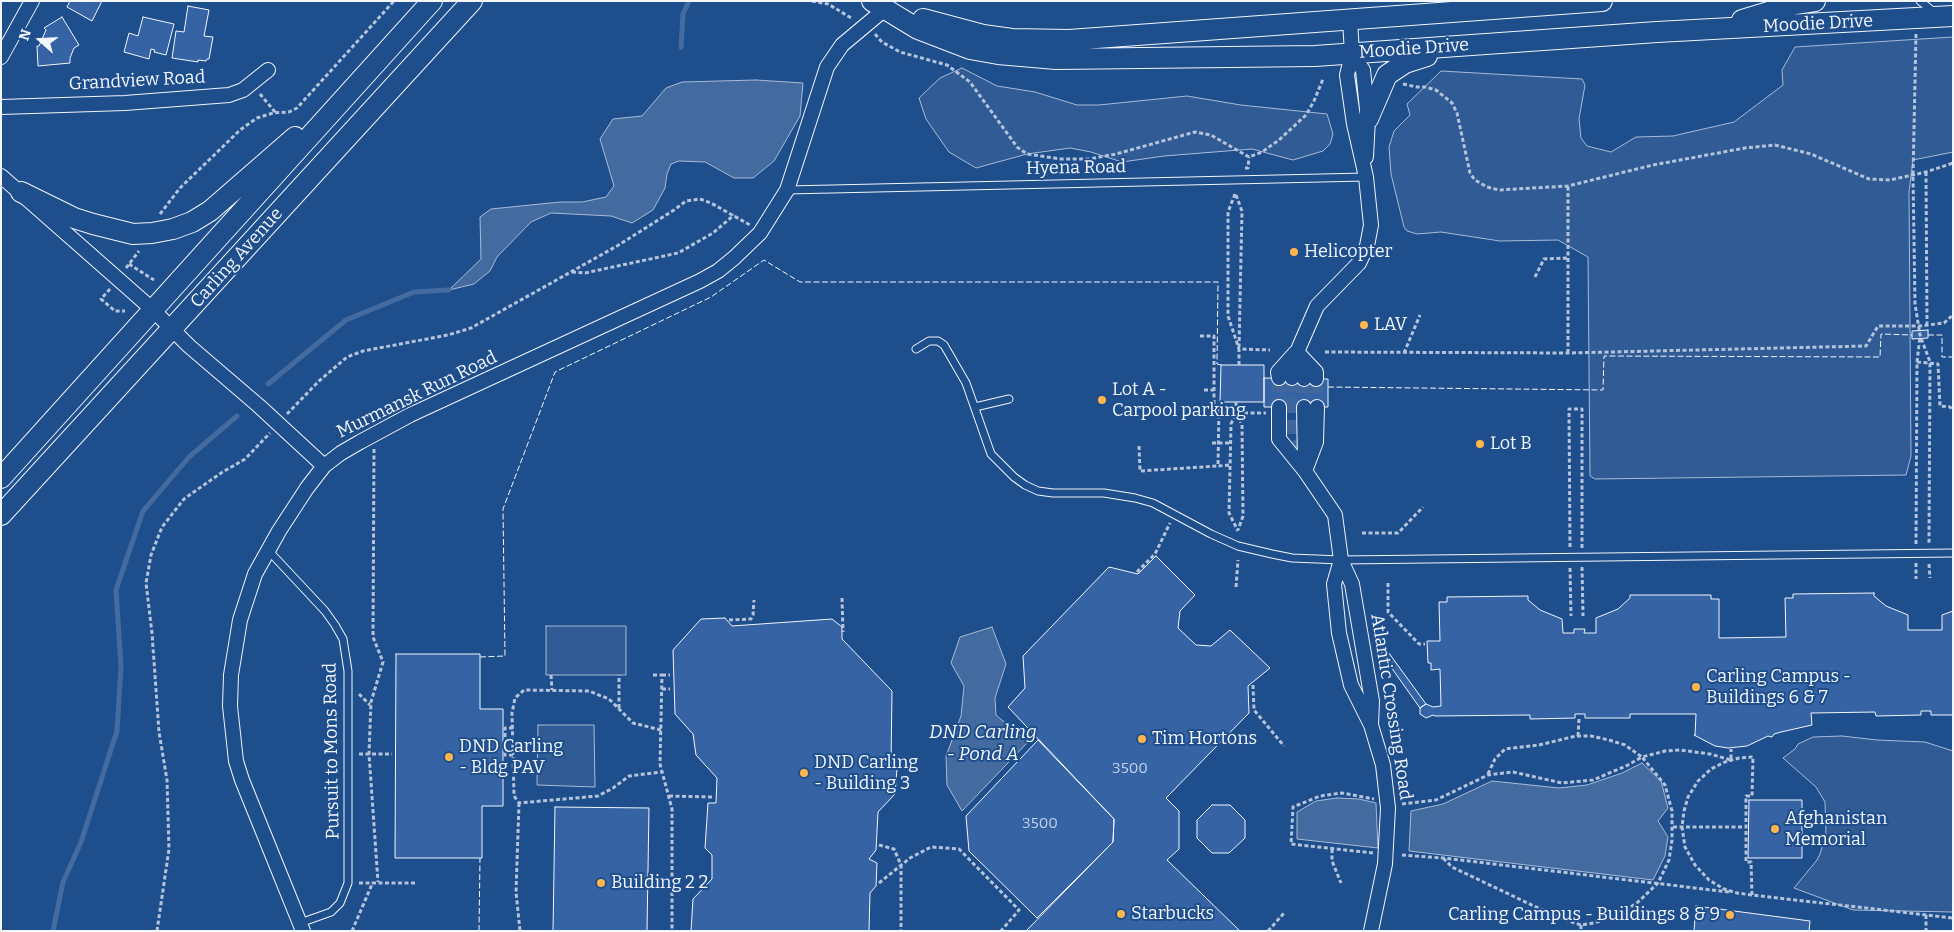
<!DOCTYPE html>
<style>
body{margin:0}
#map{position:relative;width:1954px;height:932px;overflow:hidden;background:#1f4e8c;font-family:Bitter,serif}
canvas{display:block}
.frame{position:absolute;inset:0;border:2px solid #f2f6ff;pointer-events:none}
.north{position:absolute;left:15px;top:15px;width:50px;height:50px;-webkit-text-stroke:4px #1f4e8c;paint-order:stroke;rotate:289deg;font-size:14px;font-weight:700;line-height:20px;text-align:center;color:#f2f6ff}
.north::after{content:'';display:block;margin:auto;width:18px;height:22px;background:#f2f6ff;clip-path:polygon(50% 0,100% 100%,50% 72%,0 100%)}
</style>
<div id="map">
<canvas width="1954" height="932"></canvas>
<div class="frame"></div>
<div class="north">N</div>
</div>
<script>
const g = document.querySelector('canvas').getContext('2d');
g.lineJoin = 'round';
function fill(path, color) { g.fillStyle = color; g.fill(path, 'evenodd'); }
const poly = rows => new Path2D(rows.map(r => 'M' + r).join(''));
function strokePath(path, color, width, dash) { g.strokeStyle = color; g.lineWidth = width; g.lineCap = dash ? 'butt' : 'round'; g.setLineDash(dash || []); g.stroke(path); }
function write(font, color, halo, rows, align = 'center') {
  g.font = font + ' Bitter,serif'; g.lineWidth = 4; g.setLineDash([]); g.textBaseline = 'middle'; g.strokeStyle = halo; g.fillStyle = color; for (const [text, x, y, turn = 0] of rows) {
    g.save(); g.translate(x, y); g.rotate((+turn || 0) * Math.PI / 180); g.textAlign = isNaN(turn) ? turn : align; if (halo) g.strokeText(text, 0, 0); g.fillText(text, 0, 0); g.restore();
  }
}
const green = poly([
 [1953,37,1953,152,1913,160,1909,192,1911,456,1906,475,1595,479,1590,476,1588,257,1558,240,1500,241,1441,232,1417,234,1407,231,1404,227,1391,174,1389,147,1394,131,1410,115,1407,104,1441,71,1582,79,1585,85,1579,119,1581,138,1587,146,1611,152,1636,137,1673,136,1734,122,1783,85,1782,70,1795,47,1953,37],
 [962,68,997,86,1035,92,1077,105,1099,105,1187,96,1241,105,1327,114,1333,134,1330,144,1323,151,1293,160,1252,149,1164,156,1122,162,1091,152,1070,148,1027,154,976,168,949,152,926,119,919,98,940,78,962,68],
 [546,626,626,626,626,675,546,675,546,626],
 [538,725,594,725,595,787,537,785,538,725],
 [1842,736,1877,740,1925,742,1953,751,1953,912,1853,910,1794,888,1817,860,1820,854,1826,835,1825,802,1816,787,1783,758,1795,749,1798,744,1813,737,1842,736]
]);
fill(green, '#305b95');
strokePath(green, '#a8bbd7', 1);
const water = poly([
 [756,80,803,83,800,116,774,161,753,178,734,178,705,162,679,161,671,164,667,174,665,188,653,210,632,223,611,216,551,213,531,222,497,257,490,271,474,284,449,290,481,259,480,217,491,209,560,202,582,202,606,197,614,186,600,139,613,119,642,116,666,88,682,82,756,80],
 [992,627,1006,664,995,698,996,715,1028,742,962,811,947,785,946,756,961,716,964,686,951,663,960,637,992,627],
 [1642,763,1661,781,1668,808,1658,821,1668,837,1665,856,1653,880,1409,851,1411,811,1443,804,1492,781,1559,788,1587,785,1622,773,1642,763],
 [1337,798,1359,799,1376,803,1378,848,1297,839,1297,812,1316,801,1337,798]
]);
fill(water, '#446ba0');
strokePath(water, '#a8bbd7', 1);
strokePath(poly([
 [681,47,683,14,689,1],
 [268,384,346,320,414,292,449,290],
 [53,931,63,882,81,842,117,731,121,667,116,590,143,511,189,457,237,416]
]), '#446ba0', 5);
const building = poly([
 [70,1,102,1,92,21,67,7,70,1],
 [188,6,209,10,204,36,213,37,209,59,207,59,206,61,198,60,198,62,172,58,176,31,184,32,188,6],
 [62,17,79,45,74,48,70,58,70,63,38,66,37,46,39,46,46,30,44,28,62,17],
 [143,17,174,24,166,55,154,52,155,50,151,49,149,59,124,52,129,33,138,36,143,17],
 [1928,330,1928,338,1912,339,1912,331,1928,330],
 [1221,365,1264,365,1264,402,1220,402,1221,365],
 [1264,378,1328,379,1328,407,1264,407,1264,378],
 [1156,556,1195,595,1180,611,1178,628,1196,645,1211,646,1230,630,1270,668,1248,686,1249,713,1166,798,1179,811,1179,849,1167,860,1240,931,1026,931,1113,842,1114,819,1008,707,1025,688,1023,656,1109,567,1138,574,1156,556],
 [1874,593,1874,596,1886,606,1908,615,1908,630,1942,630,1942,615,1953,611,1953,715,1931,715,1931,711,1921,711,1921,715,1876,716,1875,712,1811,713,1812,725,1781,732,1774,734,1772,737,1768,736,1747,746,1728,748,1715,746,1694,735,1695,735,1696,714,1630,714,1630,718,1585,718,1585,714,1575,714,1575,718,1530,719,1530,715,1435,716,1433,715,1426,718,1420,714,1420,708,1426,704,1433,707,1441,706,1440,669,1431,670,1431,663,1428,663,1427,641,1440,641,1439,602,1447,602,1447,597,1528,596,1528,600,1540,610,1562,619,1563,633,1574,633,1574,629,1585,629,1584,633,1596,633,1596,618,1618,609,1630,598,1630,595,1711,595,1711,599,1719,599,1719,638,1786,637,1785,598,1793,598,1793,594,1874,593],
 [725,618,732,626,832,619,842,627,842,639,892,691,891,763,897,769,895,794,878,812,876,850,869,859,877,863,876,886,870,893,869,931,691,931,693,899,712,879,712,855,705,848,708,803,716,803,717,778,696,755,693,734,675,714,673,650,701,619,725,618],
 [1386,649,1426,704,1420,708,1381,653,1386,649],
 [396,654,480,654,480,709,503,709,503,806,482,806,482,858,395,858,396,654],
 [1038,740,1114,819,1113,842,1037,918,969,851,966,816,1038,740],
 [1749,800,1802,800,1802,858,1748,858,1749,800],
 [1212,805,1230,805,1245,820,1245,838,1229,853,1212,853,1197,838,1197,820,1212,805],
 [555,807,649,808,647,931,553,931,555,807],
 [1696,906,1810,921,1809,931,1694,931,1696,906]
]);
fill(building, '#3563a3');
strokePath(building, '#f2f6ff', 1);
strokePath(poly([
 [1279,378,1279,407],
 [1292,378,1292,439,1303,465],
 [1304,379,1304,407],
 [1316,379,1317,407]
]), '#3f679d', 14, [14, 7]);
const lane = poly([
 [1920,1,1934,12],
 [787,190,1366,177],
 [916,349,929,341,938,341,944,345,966,383,991,454,1014,477,1025,485,1038,491,1053,493,1104,493,1135,498,1153,503,1211,534,1238,546,1272,554,1292,558,1341,560,1953,553],
 [975,407,1009,399],
 [267,549,325,611,335,625,343,639,348,671,348,883,340,903,331,912,300,923]
]);
const street = poly([
 [1352,54,1363,70,1368,119,1366,157],
 [1,57,32,1],
 [1,107,125,103,229,95,243,90,268,70],
 [1,176,118,279,152,309,189,346,259,406,324,466],
 [1297,352,1316,372,1316,379],
 [1298,355,1304,379],
 [1279,378,1278,372,1296,352],
 [1292,378,1297,352,1317,306,1359,263,1367,246,1371,225,1366,177,1354,124,1347,75,1352,54,1350,20],
 [1279,407,1279,439,1305,471,1335,515,1341,560,1352,584,1358,619,1372,701,1371,725,1383,765,1388,808,1385,864,1371,931],
 [1304,407,1305,463],
 [1305,471,1316,442,1317,407],
 [1341,560,1334,584,1339,633,1351,685,1371,725],
 [303,931,242,780,236,761,230,706,231,675,240,620,255,574,279,531,307,488,324,466,341,453,360,442,410,415,700,281,718,271,734,258,760,233,787,190,827,67,842,45,885,9]
]);
const secondary = poly([
 [872,1,918,29,970,49,998,54,1056,59,1315,56,1657,32,1953,16],
 [923,19,983,35,1012,39,1069,40,1602,1],
 [1742,20,1795,4,1815,1],
 [1368,119,1387,75,1405,63,1427,56],
 [21,192,74,218,93,224,133,234,152,233,173,229,192,222,210,211,295,137],
 [1,478,432,1],
 [1,515,472,1]
]);
strokePath(lane, '#f2f6ff', 9);
strokePath(street, '#f2f6ff', 16);
strokePath(secondary, '#f2f6ff', 22);
strokePath(poly([
 [812,1,828,4,853,19],
 [875,34,882,42,900,52,947,65,970,82,1017,147,1027,154,1061,159,1089,159,1116,154,1195,132,1211,135,1249,157,1262,152,1279,140,1306,115,1314,101,1323,79],
 [1916,34,1913,176,1915,304,1920,335,1930,362,1929,543],
 [1403,84,1417,87,1425,87,1436,90,1452,103,1457,113,1470,173,1475,180,1487,187,1499,190,1568,186,1653,165,1745,148,1775,145,1811,154,1869,179,1890,180,1926,172,1953,163],
 [260,94,275,112],
 [1245,168,1248,168,1249,157],
 [1926,172,1927,324],
 [1235,194,1228,212,1228,316,1239,349],
 [1236,195,1242,211,1239,347],
 [160,214,180,188,240,130,257,118,273,113,289,112,297,108,394,1],
 [129,264,154,280],
 [126,268,139,251],
 [572,272,585,273,678,253,713,233,734,215],
 [1535,277,1544,259,1568,258],
 [110,289,101,299,115,311,125,311],
 [1200,336,1214,336,1214,407,1219,407,1218,466,1230,465],
 [1325,352,1568,353,1866,346,1878,326,1920,326,1944,323,1953,315],
 [1404,353,1420,315],
 [1568,353,1568,186],
 [1917,362,1938,364,1940,406,1950,407,1953,410],
 [1239,365,1239,349,1270,350],
 [1204,390,1214,390],
 [1236,402,1236,413,1231,424,1229,513,1238,531],
 [1218,413,1266,413],
 [1237,413,1242,425,1243,516,1238,530],
 [287,414,319,381,347,357,363,351,448,335,471,328,617,246,674,210,686,201,700,199,711,203,750,225],
 [1212,443,1231,443],
 [1139,446,1140,471,1218,466],
 [374,449,373,637,383,662,371,702,369,754,378,882],
 [1362,533,1398,533,1423,507],
 [1916,544,1917,362,1920,336],
 [1570,547,1569,409,1582,409,1582,548],
 [1916,563,1916,579],
 [1929,564,1930,578],
 [1582,567,1583,616],
 [1570,568,1571,616],
 [1137,572,1155,554,1170,523],
 [1388,583,1388,612,1419,644,1425,644],
 [1236,587,1238,560],
 [842,598,843,632],
 [729,620,751,619,753,615,754,600],
 [551,675,552,690],
 [653,675,662,675,660,764,672,809,672,931],
 [662,675,670,675],
 [1253,685,1254,710,1284,746],
 [662,689,670,689],
 [359,694,370,705],
 [619,708,619,675],
 [513,728,505,728,505,755,513,755],
 [661,730,633,723,609,699,589,691,524,690,515,698,512,713,514,796,519,803,598,796,613,788,629,776,662,772],
 [1578,736,1579,719],
 [359,754,392,754],
 [1488,774,1495,759,1505,749,1539,745,1576,736,1591,736,1609,740,1625,745,1642,757,1665,751,1680,750,1710,754,1731,760,1731,749],
 [669,796,712,797],
 [519,803,516,892,520,931],
 [1402,804,1436,800,1488,775,1513,772,1562,783,1593,780,1626,766,1642,757,1665,785,1672,811,1672,840,1669,860,1658,883,1638,902,1617,916,1594,923,1581,925,1557,917,1452,867,1443,858],
 [1673,827,1746,827],
 [879,845,894,849,901,865,901,931],
 [1332,849,1332,861,1341,883],
 [1373,853,1291,844,1293,807,1320,796,1342,793,1374,799],
 [1402,855,1443,858,1729,892],
 [359,883,415,883],
 [879,883,910,858,931,847,959,849,1019,910,1001,931],
 [1752,895,1751,862,1746,862,1746,796,1752,796,1753,757,1739,758,1725,762,1711,769,1698,781,1688,797,1684,811,1682,827,1685,847,1695,865,1709,880,1724,889,1737,893,1752,895,1953,918],
 [1926,915,1926,931],
 [1581,925,1581,931],
 [157,931,169,849,167,780,159,732,152,633,146,583,151,555,162,527,184,499,221,473,245,459,270,433],
 [352,931,373,882],
 [1268,931,1285,912]
]), '#b3c4dc', 3, [4, 2.5]);
strokePath(lane, '#1f4e8c', 7);
strokePath(street, '#1f4e8c', 14);
strokePath(secondary, '#1f4e8c', 20);
strokePath(poly([
 [1928,335,1942,335,1942,357,1953,357],
 [1328,387,1603,390,1604,356,1880,357,1881,334,1912,335],
 [480,657,505,656,503,509,555,372,711,297,764,260,800,282,1218,282,1217,364,1221,365],
 [479,931,480,858]
]), '#f2f6ff', 1, [6, 2.5]);
for (const [x, y, r, color] of [
 [1294,252,5,"#ffb74d"],
 [1364,325,5,"#ffb74d"],
 [1102,400,5,"#ffb74d"],
 [1480,444,5,"#ffb74d"],
 [1696,687,5,"#ffb74d"],
 [1142,739,5,"#ffb74d"],
 [449,757,5,"#ffb74d"],
 [804,773,5,"#ffb74d"],
 [1775,829,5,"#ffb74d"],
 [601,883,5,"#ffb74d"],
 [1121,914,5,"#ffb74d"],
 [1730,915,5,"#ffb74d"]
]) { const dot = new Path2D(); dot.arc(x, y, r, 0, 2 * Math.PI); g.fillStyle = color; g.fill(dot); strokePath(dot, '#1f4e8c', 2); }
write('15px', '#c3d1e8', null, [
 ["3500",1130,769],
 ["3500",1040,824]
]);
write('18px', '#f2f6ff', '#1f4e8c', [
 ["Moodie Drive",1818,24,-3],
 ["Moodie Drive",1414,49,-4],
 ["Grandview Road",137,81,-3],
 ["Hyena Road",1076,168,-1],
 ["Carling Avenue",237,258,-48],
 ["Murmansk Run Road",417,395,-26],
 ["Atlantic Crossing Road",1391,707,81],
 ["Pursuit to Mons Road",332,751,-91]
]);
write('18px', '#f2f6ff', '#1f4e8c', [
 ["Helicopter",1304,252],
 ["LAV",1374,325],
 ["Lot A -",1112,390],
 ["Carpool parking",1112,411],
 ["Lot B",1490,444],
 ["Carling Campus -",1706,677],
 ["Buildings 6 & 7",1706,698],
 ["Tim Hortons",1152,739],
 ["DND Carling",459,747],
 ["- Bldg PAV",459,768],
 ["DND Carling",814,763],
 ["- Building 3",814,784],
 ["Afghanistan",1785,819],
 ["Memorial",1785,840],
 ["Building 2 2",611,883],
 ["Starbucks",1131,914],
 ["Carling Campus - Buildings 8 & 9",1720,915,"right"]
], 'left');
write('italic 19px', '#f2f6ff', '#1f4e8c', [
 ["DND Carling",983,733],
 ["- Pond A",983,755]
]);
</script>
